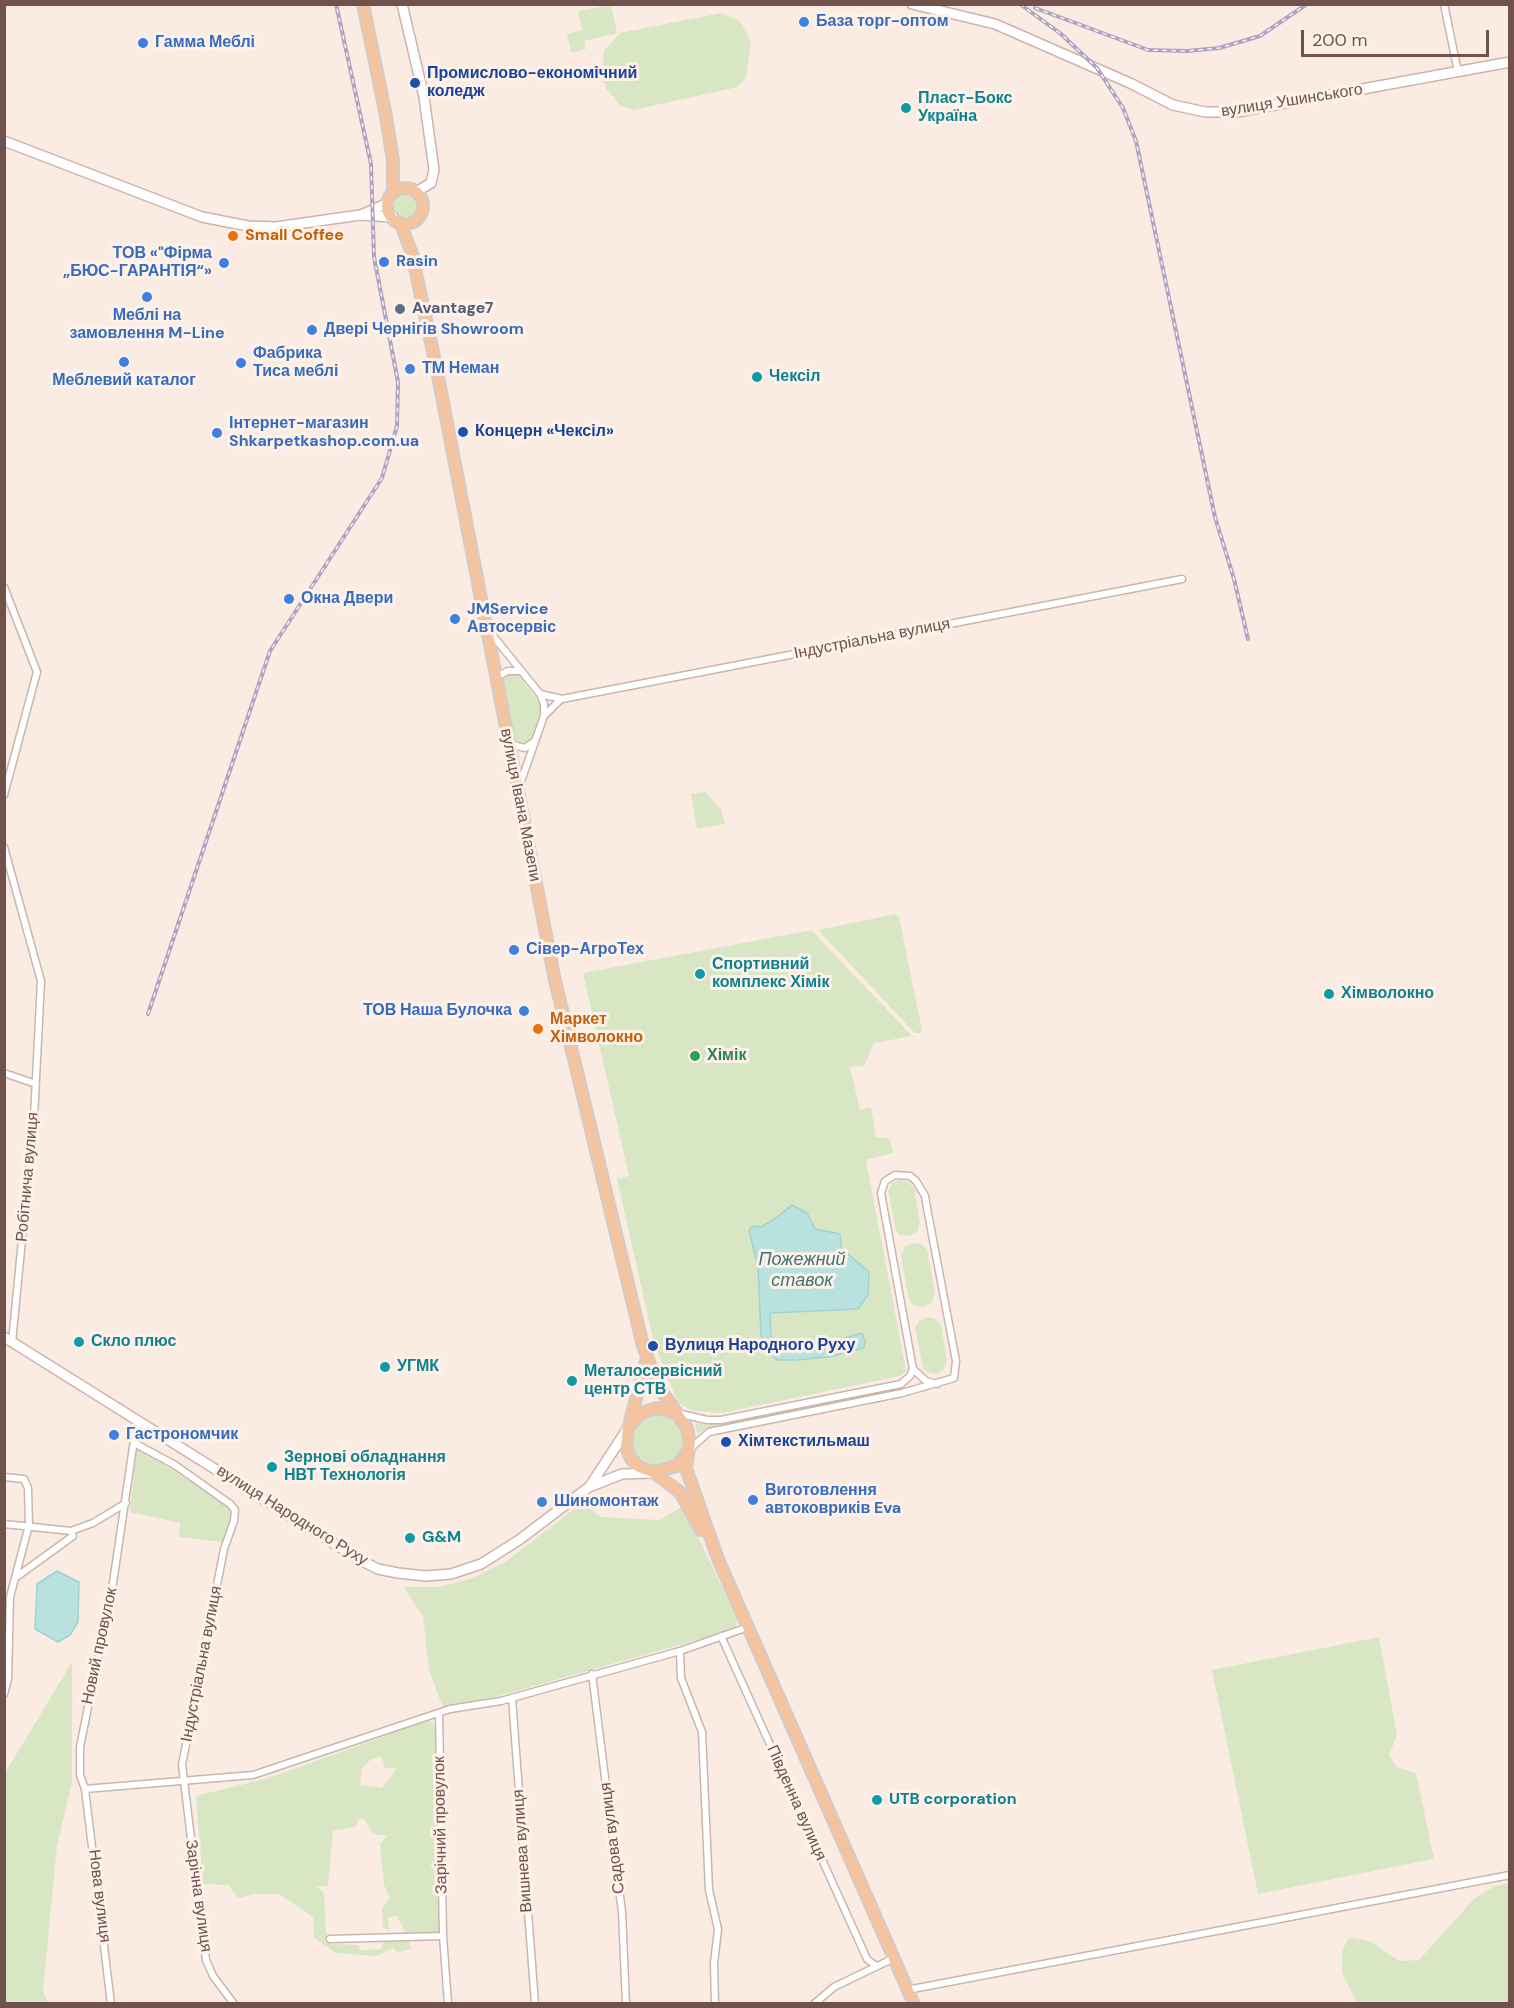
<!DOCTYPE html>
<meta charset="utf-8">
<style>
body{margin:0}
#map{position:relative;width:1514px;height:2008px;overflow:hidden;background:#faece3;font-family:"DM Sans",sans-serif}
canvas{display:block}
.frame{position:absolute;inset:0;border:6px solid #70514b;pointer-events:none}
.scale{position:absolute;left:1301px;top:30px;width:188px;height:27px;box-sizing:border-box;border:3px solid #70514b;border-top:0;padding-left:8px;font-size:18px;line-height:21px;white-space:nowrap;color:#70514b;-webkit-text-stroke:4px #fdf1e9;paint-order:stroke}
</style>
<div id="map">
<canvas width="1514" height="2008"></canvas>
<div class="frame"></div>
<div class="scale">200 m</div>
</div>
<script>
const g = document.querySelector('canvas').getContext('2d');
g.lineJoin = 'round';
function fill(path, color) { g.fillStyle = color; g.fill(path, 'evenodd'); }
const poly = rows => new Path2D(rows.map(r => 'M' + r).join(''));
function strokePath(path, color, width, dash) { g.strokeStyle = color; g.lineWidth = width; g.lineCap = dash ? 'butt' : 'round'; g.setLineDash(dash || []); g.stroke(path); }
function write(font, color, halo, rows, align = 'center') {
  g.font = font + ' "DM Sans",sans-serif'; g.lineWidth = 6; g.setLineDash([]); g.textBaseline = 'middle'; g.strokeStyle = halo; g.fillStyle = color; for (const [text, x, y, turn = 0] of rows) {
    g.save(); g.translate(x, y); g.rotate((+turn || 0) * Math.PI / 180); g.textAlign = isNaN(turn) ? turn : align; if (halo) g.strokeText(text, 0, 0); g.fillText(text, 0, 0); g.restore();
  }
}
fill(poly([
 [611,5,617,33,584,41,586,49,571,53,567,34,582,30,578,11],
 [721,13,740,21,751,42,746,78,738,87,633,110,621,106,606,89,602,77,604,51,620,33],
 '394 206a11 11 0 1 1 22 0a11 11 0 1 1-22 0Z',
 [508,674,518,674,541,705,535,736,524,745,514,742,502,679],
 [705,792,721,809,725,824,697,829,691,794],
 [896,914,899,917,922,1030,920,1033,915,1033,818,930],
 [807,931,813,932,912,1036,874,1043,864,1066,850,1067,860,1110,871,1107,876,1137,890,1139,893,1153,866,1160,906,1371,900,1376,722,1413,693,1411,678,1403,654,1343,617,1179,629,1176,583,973],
 [900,1180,908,1182,914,1188,920,1223,917,1232,909,1236,900,1235,896,1230,888,1191,892,1183],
 [912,1243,921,1244,927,1250,935,1293,932,1302,924,1307,915,1306,909,1300,901,1257,905,1246],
 [927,1317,936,1319,941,1325,947,1360,944,1369,936,1374,927,1372,923,1368,915,1328,919,1321],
 [915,1385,913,1388,707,1428,697,1434,695,1423,706,1425],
 '630 1440a28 28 0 1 1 56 0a28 28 0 1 1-56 0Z',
 [137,1447,227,1504,232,1511,223,1542,179,1537,180,1523,130,1512],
 [582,1503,601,1517,660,1520,683,1506,738,1620,735,1629,506,1694,456,1706,446,1707,442,1705,429,1670,423,1616,403,1587,439,1587,473,1578,505,1562],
 [1379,1637,1397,1735,1389,1755,1397,1767,1416,1773,1434,1859,1258,1894,1212,1670],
 [72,1662,72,1783,57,1845,43,1991,48,2003,5,2003,5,1773],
 [426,1721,433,1722,436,1735,435,1804,443,1933,406,1934,397,1915,388,1918,389,1931,383,1927,382,1908,390,1898,384,1885,380,1844,387,1836,373,1834,364,1819,359,1819,356,1827,333,1831,328,1886,316,1886,324,1893,326,1933,332,1944,358,1945,360,1950,381,1949,384,1941,407,1938,412,1948,398,1953,393,1948,376,1956,336,1953,314,1938,313,1917,279,1894,254,1894,238,1898,228,1885,203,1884,196,1796,269,1778],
 [382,1757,385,1768,397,1768,382,1788,360,1785,362,1768,371,1759],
 [1509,1883,1509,2003,1357,2003,1342,1973,1342,1951,1349,1937,1372,1942,1399,1961,1419,1960,1475,1898,1495,1886]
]), '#d9e6c3');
const water = poly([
 [792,1205,807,1213,815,1229,840,1234,841,1248,869,1272,868,1294,858,1309,770,1313,771,1337,781,1344,818,1346,862,1333,865,1341,864,1348,828,1357,797,1360,777,1360,767,1350,761,1335,758,1268,749,1230,753,1226,761,1227,773,1220,792,1205],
 [57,1571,79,1582,78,1622,70,1635,58,1642,35,1629,37,1584,57,1571]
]);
fill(water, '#b9e2df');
strokePath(water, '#a0d3d0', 1.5);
const street = poly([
 [1444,4,1458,72],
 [4,587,37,672,4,795],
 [490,632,540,694,544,704,544,716,519,787],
 [496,677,508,671,520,671],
 [540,694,562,699,1182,579],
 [545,715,561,699],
 [509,744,525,748,535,741],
 [4,847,41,981,34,1117,12,1342],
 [4,1073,36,1084],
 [913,1369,926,1381,937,1384],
 [677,1413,707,1420,721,1420,901,1384,910,1376,913,1369,881,1193,885,1181,895,1175,910,1176,916,1181,925,1196,927,1208,956,1361,954,1378,902,1393,709,1432,691,1448],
 [134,1443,175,1465,230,1504,235,1510,234,1521,224,1549,182,1765,206,1960,213,1976,234,2004],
 [4,1477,24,1479,28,1488,29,1525,10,1597,8,1679,4,1694],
 [4,1524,71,1531,93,1523,126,1503],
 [15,1578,73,1536,71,1531],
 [721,1636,867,1959,876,1966],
 [680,1651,681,1678,702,1732,709,1890,718,1929,714,1963,715,2004],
 [592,1674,622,1912,626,2004],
 [512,1698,535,2004],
 [439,1713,443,1936],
 [85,1789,253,1775,450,1709,501,1701,680,1651,748,1627],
 [330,1939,443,1936,448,2004],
 [907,1990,1510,1875],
 [111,2004,85,1789,80,1775,80,1747,113,1583,137,1420],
 [814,2004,834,1987,894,1958]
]);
const secondary = poly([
 [402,4,424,97,434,170,431,183,416,192],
 [912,4,995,24,1132,84,1173,105,1205,112,1237,112,1510,62],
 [4,141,202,217,248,226,276,227,360,215,393,217],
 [363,214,388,203],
 [4,1337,362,1561,378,1569,398,1573,426,1576,451,1574,481,1564,519,1540,589,1487,622,1474,651,1473],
 [590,1486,628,1428]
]);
const primary = poly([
 [363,4,385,111,393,160,393,193],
 '387 206a18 18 0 1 1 36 0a18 18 0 1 1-36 0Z',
 [400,222,412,254,437,371,554,976,643,1346,659,1387,687,1428,690,1443,686,1468,718,1559,914,2004],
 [676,1413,657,1408,641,1413,628,1428,626,1447,631,1459,639,1467,653,1472,677,1466,687,1453],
 [630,1421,647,1358],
 [653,1472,680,1492,701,1530]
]);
strokePath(street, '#cdb5ad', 9);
strokePath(secondary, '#cfb3ab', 12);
strokePath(primary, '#d4cbc9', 14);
strokePath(street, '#fff', 6);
strokePath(secondary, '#fff', 9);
strokePath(primary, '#f4c3a0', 10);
const rail = poly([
 [1020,4,1061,34,1097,68,1123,108,1136,141,1215,517,1234,579,1248,639],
 [1035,8,1148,50,1187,51,1219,48,1260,36,1307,4],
 [148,1014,270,651,382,478,397,426,398,382,374,257,371,164,336,4]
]);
strokePath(rail, '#ada3c2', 4);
strokePath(rail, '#fdf1e9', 1.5, [4.5]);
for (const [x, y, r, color] of [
 [804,22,6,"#3f7fe0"],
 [143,43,6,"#3f7fe0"],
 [415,83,6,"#1a4fb4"],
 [906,108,6,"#0f9aa8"],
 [233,236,6,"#e8710a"],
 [384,262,6,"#3f7fe0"],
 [224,263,6,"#3f7fe0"],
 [147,297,6,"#3f7fe0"],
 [400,309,6,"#5c6f8a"],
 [312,330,6,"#3f7fe0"],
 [124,362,6,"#3f7fe0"],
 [241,363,6,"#3f7fe0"],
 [410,369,6,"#3f7fe0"],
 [757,377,6,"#0f9aa8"],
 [463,432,6,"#1a4fb4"],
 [217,433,6,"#3f7fe0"],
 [289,599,6,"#3f7fe0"],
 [455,619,6,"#3f7fe0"],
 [514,950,6,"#3f7fe0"],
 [700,974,6,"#0f9aa8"],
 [1329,994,6,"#0f9aa8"],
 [524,1011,6,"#3f7fe0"],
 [538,1029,6,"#e8710a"],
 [695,1056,6,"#2e9e5b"],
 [79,1342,6,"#0f9aa8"],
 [653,1346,6,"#1a4fb4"],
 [385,1367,6,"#0f9aa8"],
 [572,1381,6,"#0f9aa8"],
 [114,1435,6,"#3f7fe0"],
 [726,1442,6,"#1a4fb4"],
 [272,1467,6,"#0f9aa8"],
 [753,1500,6,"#3f7fe0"],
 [542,1502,6,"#3f7fe0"],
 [410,1538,6,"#0f9aa8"],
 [877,1800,6,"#0f9aa8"]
]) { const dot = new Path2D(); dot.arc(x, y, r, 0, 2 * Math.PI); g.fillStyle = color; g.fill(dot); strokePath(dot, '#fdf1e9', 2); }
write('bold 16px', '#366cbe', '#fdf1e9', [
 ["База торг-оптом",816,22],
 ["Гамма Меблі",155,43],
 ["ТОВ «\"Фірма",212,254,"right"],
 ["„БЮС-ГАРАНТІЯ“»",212,272,"right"],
 ["Rasin",396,262],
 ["Меблі на",147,316,"center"],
 ["замовлення M-Line",147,334,"center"],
 ["Двері Чернігів Showroom",324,330],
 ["Фабрика",253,354],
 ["Тиса меблі",253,372],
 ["ТМ Неман",422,369],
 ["Меблевий каталог",124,381,"center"],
 ["Інтернет-магазин",229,424],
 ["Shkarpetkashop.com.ua",229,442],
 ["Окна Двери",301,599],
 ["JMService",467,610],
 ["Автосервіс",467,628],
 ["Сівер-АгроТех",526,950],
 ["ТОВ Наша Булочка",512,1011,"right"],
 ["Гастрономчик",126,1435],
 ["Виготовлення",765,1491],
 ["автоковриків Eva",765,1509],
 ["Шиномонтаж",554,1502]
], 'left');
write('bold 16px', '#164399', '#fdf1e9', [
 ["Промислово-економічний",427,74],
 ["коледж",427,92],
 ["Концерн «Чексіл»",475,432],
 ["Вулиця Народного Руху",665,1346],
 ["Хімтекстильмаш",738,1442]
], 'left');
write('bold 16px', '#0d838f', '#fdf1e9', [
 ["Пласт-Бокс",918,99],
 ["Україна",918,117],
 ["Чексіл",769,377],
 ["Спортивний",712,965],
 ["комплекс Хімік",712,983],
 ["Хімволокно",1341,994],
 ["Скло плюс",91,1342],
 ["УГМК",397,1367],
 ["Металосервісний",584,1372],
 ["центр СТВ",584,1390],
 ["Зернові обладнання",284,1458],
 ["НВТ Технологія",284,1476],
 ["G&M",422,1538],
 ["UTB corporation",889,1800]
], 'left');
write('16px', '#70514b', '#fdf1e9', [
 ["вулиця Ушинського",1292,101,-9],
 ["Індустріальна вулиця",872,639,-11],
 ["вулиця Івана Мазепи",520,805,79],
 ["Робітнича вулиця",28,1177,-85],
 ["вулиця Народного Руху",292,1516,32],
 ["Новий провулок",100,1646,-78],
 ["Індустріальна вулиця",202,1664,-79],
 ["Південна вулиця",796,1803,66],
 ["Зарічний провулок",441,1825,-91],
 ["Садова вулиця",613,1838,-97],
 ["Вишнева вулиця",523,1851,-94],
 ["Нова вулиця",99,1896,83],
 ["Зарічна вулиця",198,1896,82]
]);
write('bold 16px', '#c56008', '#fdf1e9', [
 ["Small Coffee",245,236],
 ["Маркет",550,1020],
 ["Хімволокно",550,1038]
], 'left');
write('bold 16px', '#4e5e75', '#fdf1e9', [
 ["Avantage7",412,309]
], 'left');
write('bold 16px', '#27864d', '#fdf1e9', [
 ["Хімік",707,1056]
], 'left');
write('italic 18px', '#407572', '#fdf1e9', [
 ["Пожежний",802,1260],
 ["ставок",802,1281]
]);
</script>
